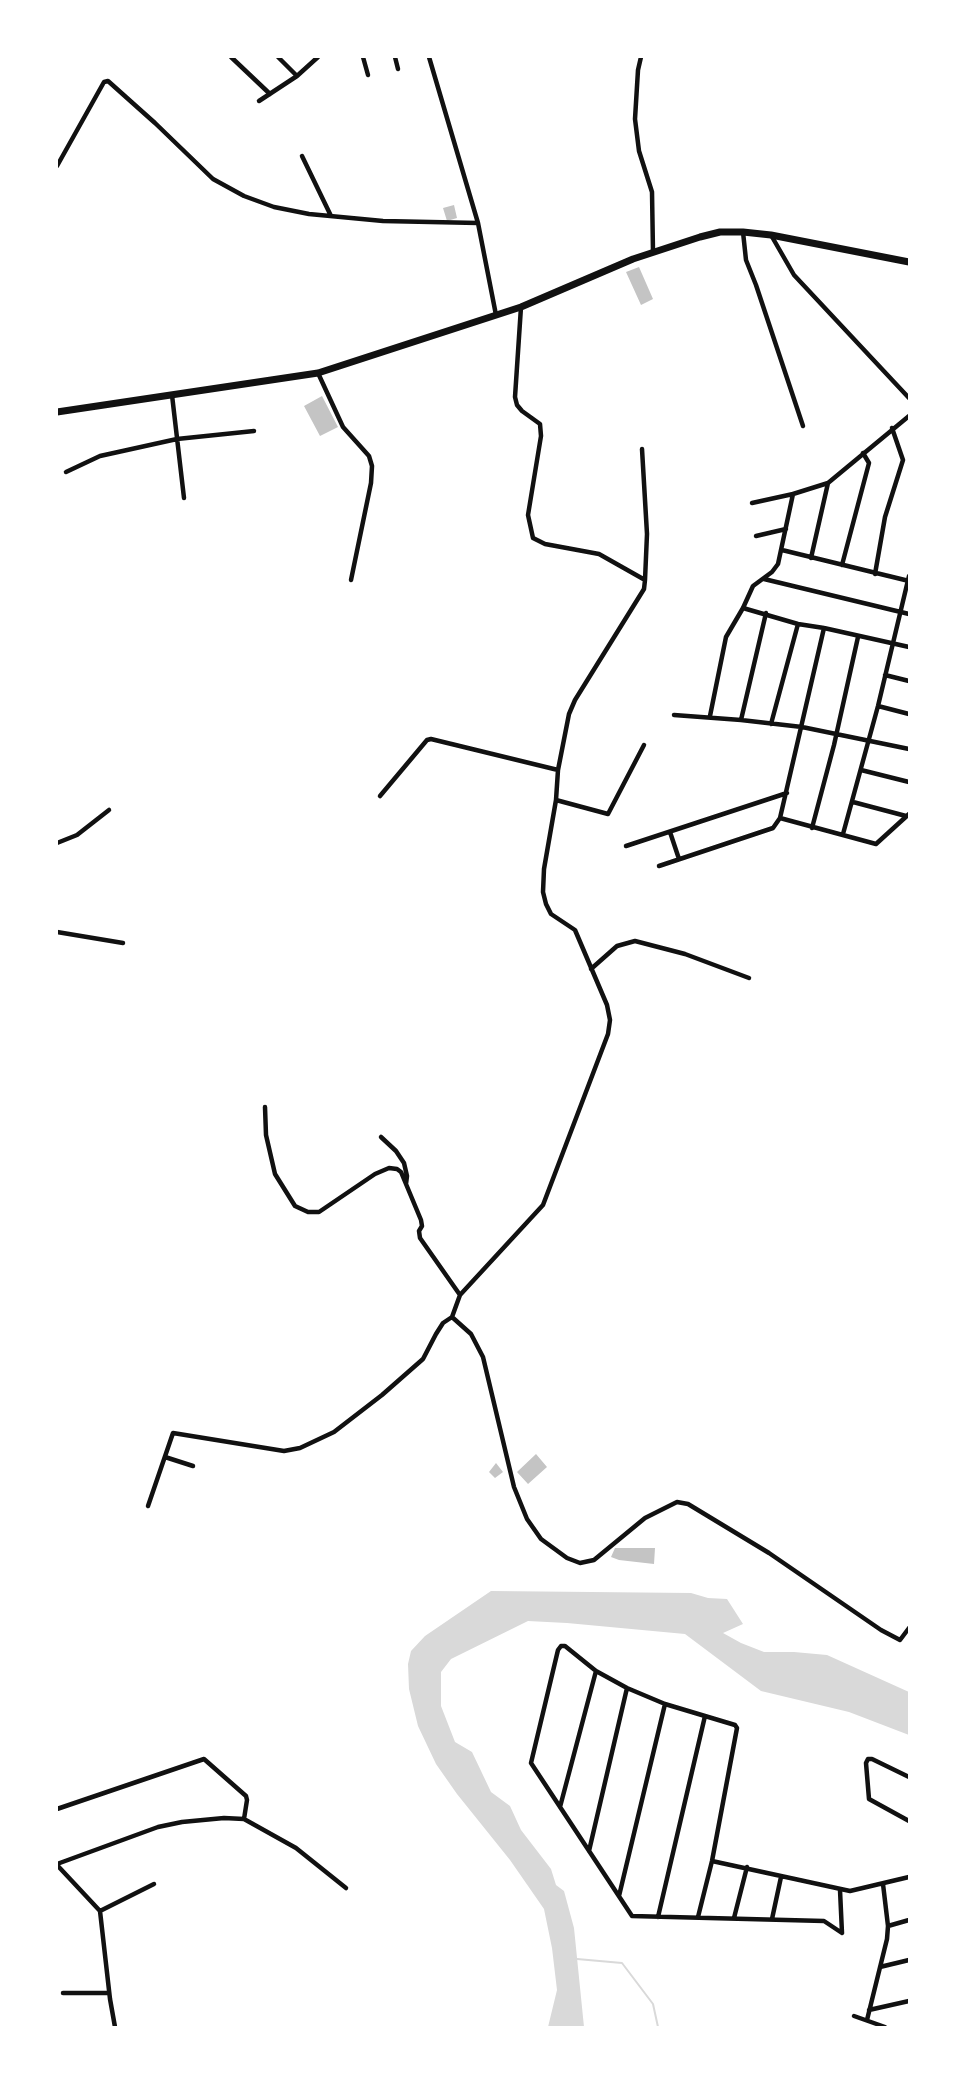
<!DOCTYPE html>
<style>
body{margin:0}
#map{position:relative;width:966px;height:2084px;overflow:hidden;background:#fff;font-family:"DejaVu Sans",sans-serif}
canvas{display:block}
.frame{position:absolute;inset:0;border:58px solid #fff;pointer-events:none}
</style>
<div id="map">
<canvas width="966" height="2084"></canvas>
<div class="frame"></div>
</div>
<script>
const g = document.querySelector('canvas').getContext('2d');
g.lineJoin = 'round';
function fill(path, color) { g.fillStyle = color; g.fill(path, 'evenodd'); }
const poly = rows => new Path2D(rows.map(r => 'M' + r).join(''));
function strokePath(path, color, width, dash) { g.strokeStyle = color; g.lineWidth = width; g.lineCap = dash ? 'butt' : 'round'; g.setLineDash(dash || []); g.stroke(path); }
fill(poly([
 [491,1591,691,1593,708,1598,727,1599,743,1624,723,1633,741,1643,764,1652,794,1652,827,1655,909,1692,909,1735,849,1712,761,1691,685,1634,567,1623,528,1621,451,1659,441,1672,441,1706,455,1742,472,1752,491,1792,510,1806,521,1830,551,1869,556,1885,564,1891,574,1928,584,2027,548,2027,557,1990,552,1948,544,1909,510,1860,457,1794,436,1764,418,1726,409,1689,408,1664,411,1651,425,1636]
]), '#d9d9d9');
strokePath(poly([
 [577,1959,622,1963,653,2004,658,2027]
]), '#d9d9d9', 2);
fill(poly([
 [454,205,457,218,447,221,443,208],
 [639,267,653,299,641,305,626,272],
 [322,396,338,427,320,436,304,406],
 [536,1454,547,1467,528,1484,517,1472],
 [496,1463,503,1472,495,1478,489,1472],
 [615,1548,655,1548,654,1564,619,1560,611,1557]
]), '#c4c4c4');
strokePath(poly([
 [231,57,270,94],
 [278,57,297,76],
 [363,57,368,75],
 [395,57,398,69],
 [429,57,478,223,496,315],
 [641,57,638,70,635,119,639,151,652,192,653,252],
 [259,101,297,76,318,57],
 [302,156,331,216],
 [57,166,104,82,108,81,155,123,213,179,244,196,274,207,309,214,383,221,478,223],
 [743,232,746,260,756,285,803,426],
 [771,235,794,275,909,398],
 [318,373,343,427,369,456,372,466,371,483,351,580],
 [172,395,184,498],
 [642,449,647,534,645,580],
 [66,472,100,456,177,439,254,431],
 [752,503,793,494],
 [756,536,786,529],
 [782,550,909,581],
 [811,558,828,483],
 [842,565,869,463,863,453],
 [875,574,885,517,903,460,892,428],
 [764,579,909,614],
 [743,608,798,624,824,628,909,647],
 [766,613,741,720,802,727,909,749],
 [824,628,780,818,876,844,909,814],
 [885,675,909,681],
 [878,706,909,714],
 [674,715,741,720],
 [710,716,726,637,743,608,753,586,772,572,778,564,793,494,828,483,909,416],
 [771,724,798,624],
 [861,770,909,782],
 [380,796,427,740,431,739,558,770],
 [556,800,608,814,644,745],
 [853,802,906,816],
 [812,828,834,745,858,637],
 [670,832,679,859],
 [843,834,878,706,909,576],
 [57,843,77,835,109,810],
 [626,846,787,793],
 [659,866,773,828,780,818],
 [57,932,123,943],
 [591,969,617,946,635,941,685,954,749,978],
 [265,1107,266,1135,275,1174,295,1206,308,1212,319,1212,375,1174,389,1168,397,1169,401,1172,421,1220,422,1226,419,1231,420,1238,460,1295],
 [381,1137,396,1151,404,1163,407,1176,406,1184],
 [452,1317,471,1334,483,1357,514,1487,527,1519,541,1539,567,1558,580,1563,594,1560,645,1518,677,1502,688,1504,769,1553,881,1630,900,1640,909,1628],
 [165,1457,193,1466],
 [148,1506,173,1433,284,1451,300,1448,334,1432,382,1395,423,1359,436,1334,443,1323,452,1317,460,1295,543,1205,608,1034,610,1020,607,1005,575,930,551,914,546,904,543,892,544,869,556,800,558,770,569,714,575,700,644,589,645,580,599,554,545,544,533,538,528,515,541,436,540,424,522,411,517,405,515,397,521,307],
 [909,1777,872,1759,868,1759,866,1763,869,1799,909,1821],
 [560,1807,596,1671],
 [57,1809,204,1759,246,1796,247,1800,244,1819,296,1848,346,1888],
 [589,1851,627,1688],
 [712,1861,850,1891,909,1877],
 [57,1864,158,1827,182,1822,224,1818,244,1819],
 [57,1865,100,1911,110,1999,115,2027],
 [619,1896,665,1704],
 [100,1911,154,1884],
 [658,1917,705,1716],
 [698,1917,712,1861,737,1728,735,1725,665,1704,627,1688,596,1671,565,1646,561,1646,558,1650,531,1763,632,1916,824,1921,842,1933,840,1890],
 [734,1918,747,1867],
 [772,1919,781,1877],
 [888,1926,909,1920],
 [880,1967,909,1960],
 [63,1993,109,1993],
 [869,2010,909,2001],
 [854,2016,885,2027],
 [867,2020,887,1939,888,1926,883,1884]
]), '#111', 4.5);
strokePath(poly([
 [57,412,318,373,521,307,633,259,700,237,720,232,743,232,771,235,909,262]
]), '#111', 7);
</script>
